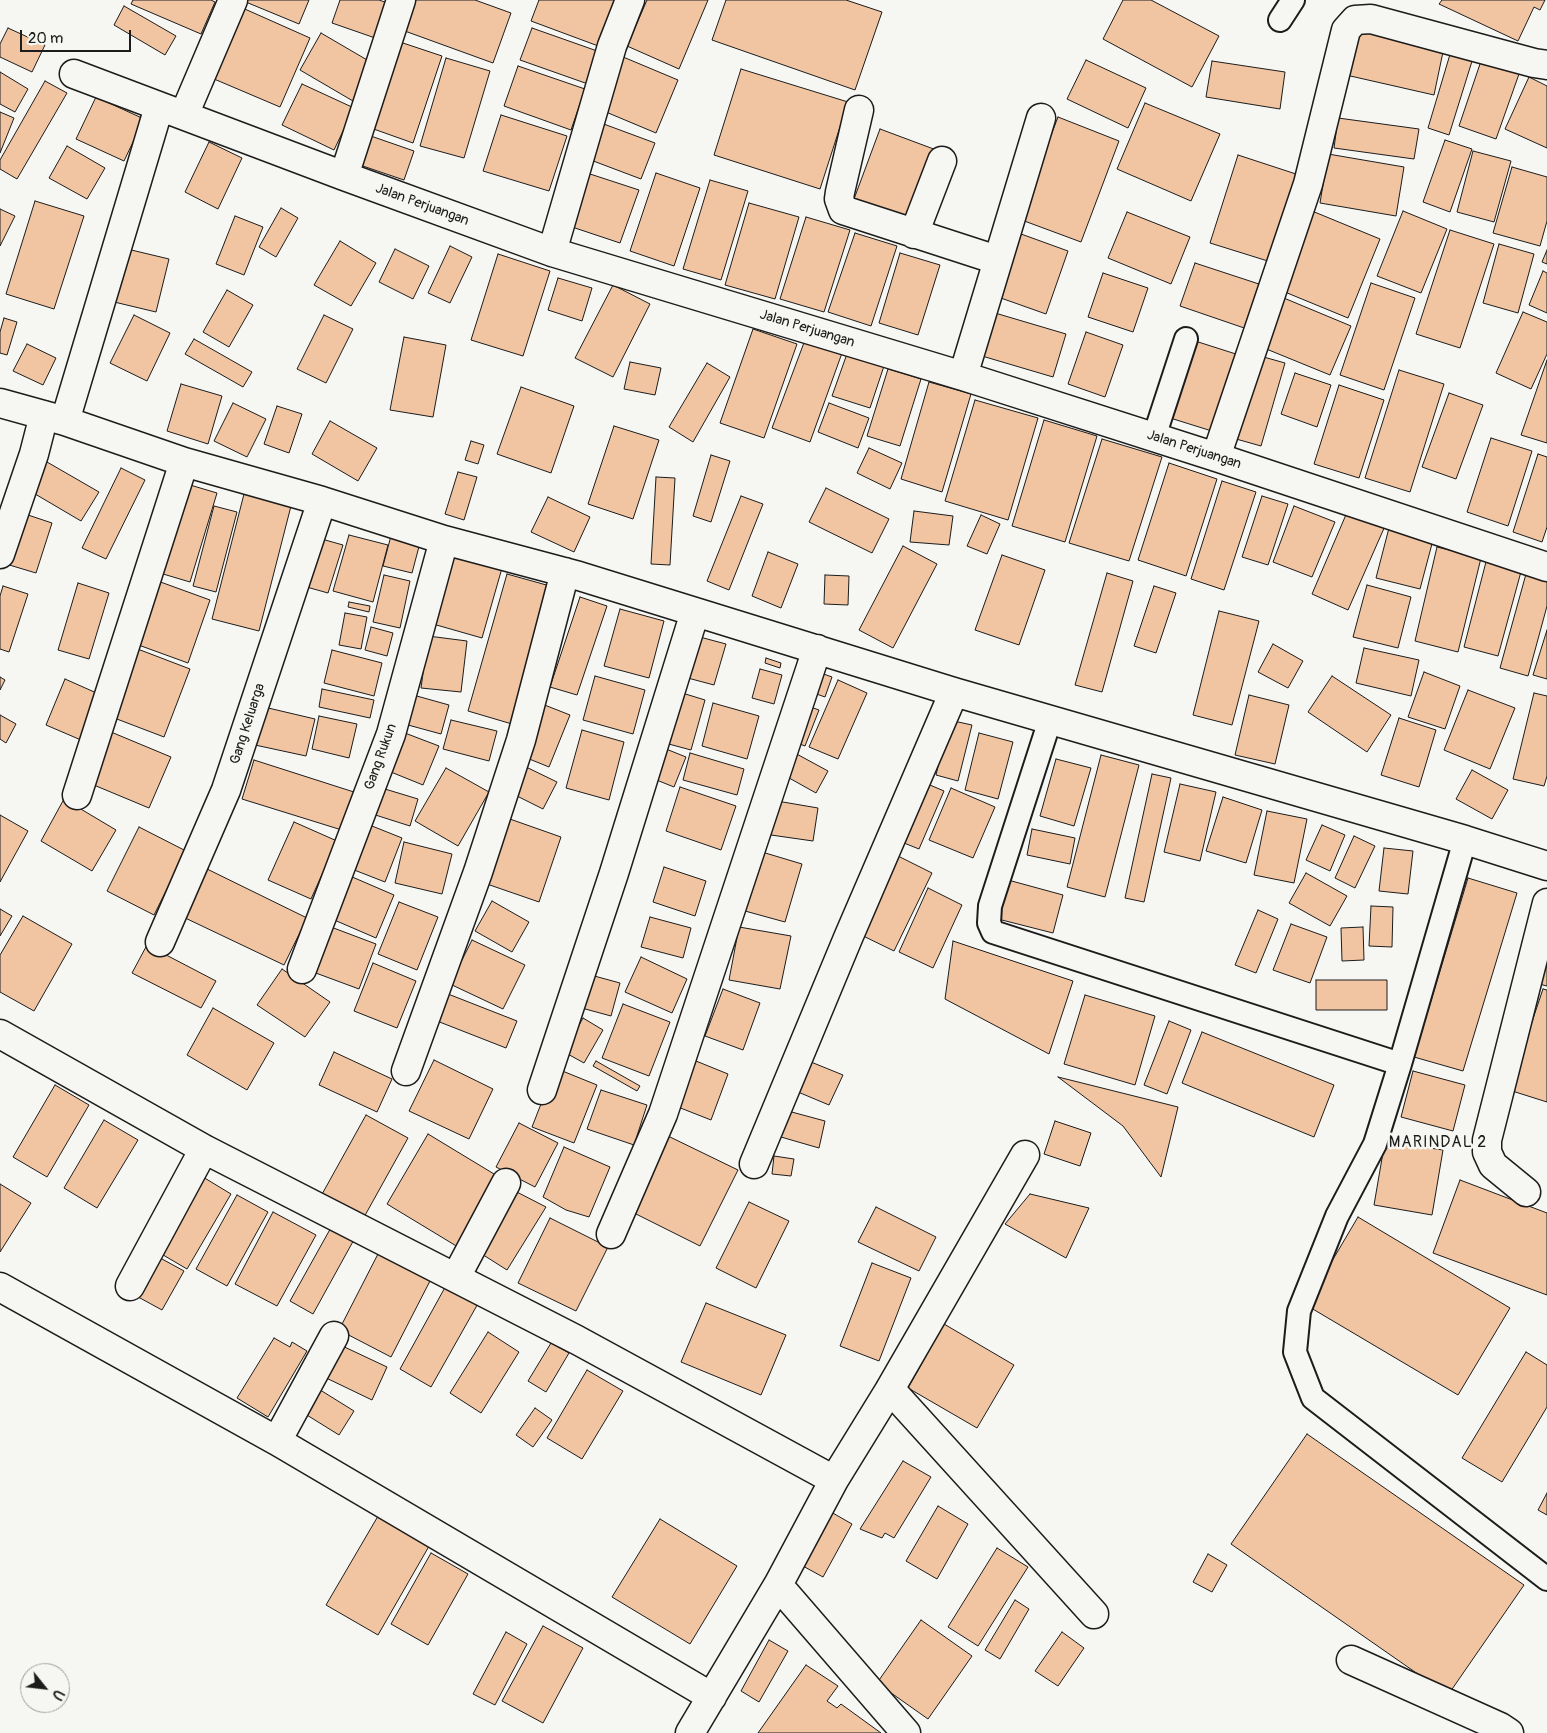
<!DOCTYPE html>
<style>
body{margin:0}
#map{position:relative;width:1547px;height:1733px;overflow:hidden;background:#f6f6f2;font-family:Pangolin,sans-serif}
canvas{display:block}
.north{position:absolute;left:20px;top:1663px;width:50px;height:50px;box-sizing:border-box;background:#f6f6f2;border:1px solid #9f9f9c;border-radius:50%;rotate:119deg;font-size:14px;font-weight:700;line-height:20px;text-align:center;color:#1c1c1c}
.north::after{content:'';display:block;margin:auto;width:18px;height:22px;background:#1c1c1c;clip-path:polygon(50% 0,100% 100%,50% 72%,0 100%)}
.scale{position:absolute;left:20px;top:30px;width:111px;height:22px;box-sizing:border-box;border:2px solid #1c1c1c;border-top:0;padding-left:6px;font-size:15px;line-height:18px;white-space:nowrap;color:#1c1c1c;-webkit-text-stroke:4px #f6f6f2;paint-order:stroke}
</style>
<div id="map">
<canvas width="1547" height="1733"></canvas>
<div class="north">U</div>
<div class="scale">20 m</div>
</div>
<script>
const g = document.querySelector('canvas').getContext('2d');
g.lineJoin = 'round';
function fill(path, color) { g.fillStyle = color; g.fill(path, 'evenodd'); }
const poly = rows => new Path2D(rows.map(r => 'M' + r).join(''));
function strokePath(path, color, width, dash) { g.strokeStyle = color; g.lineWidth = width; g.lineCap = dash ? 'butt' : 'round'; g.setLineDash(dash || []); g.stroke(path); }
function write(font, color, halo, rows, align = 'center') {
  g.font = font + ' Pangolin,sans-serif'; g.lineWidth = 5; g.setLineDash([]); g.textBaseline = 'middle'; g.strokeStyle = halo; g.fillStyle = color; for (const [text, x, y, turn = 0] of rows) {
    g.save(); g.translate(x, y); g.rotate((+turn || 0) * Math.PI / 180); g.textAlign = isNaN(turn) ? turn : align; if (halo) g.strokeText(text, 0, 0); g.fillText(text, 0, 0); g.restore();
  }
}
const building = poly([
 [133,0,211,0,215,2,201,34,131,4,133,0],
 [241,0,309,0,299,24,241,0],
 [340,0,379,0,393,5,381,40,332,23,340,0],
 [413,0,475,0,511,13,493,63,402,30,413,0],
 [539,0,619,0,601,47,531,21,539,0],
 [647,0,708,0,679,69,627,46,647,0],
 [726,0,846,0,882,12,855,90,712,40,726,0],
 [1123,0,1151,0,1219,36,1192,87,1103,39,1123,0],
 [1442,0,1545,0,1540,10,1534,7,1518,41,1439,4,1442,0],
 [124,6,176,36,165,55,114,25,124,6],
 [238,6,310,38,280,107,207,76,238,6],
 [8,28,45,45,32,72,0,57,0,44,8,28],
 [532,28,600,52,588,84,520,60,532,28],
 [1356,28,1444,47,1434,95,1346,75,1356,28],
 [321,33,374,64,353,101,300,70,321,33],
 [397,41,442,56,413,143,368,127,397,41],
 [1451,51,1473,58,1449,135,1428,128,1451,51],
 [616,54,678,80,656,133,594,107,616,54],
 [446,58,490,71,464,158,420,146,446,58],
 [1086,60,1146,88,1128,128,1067,99,1086,60],
 [1212,61,1285,72,1280,109,1206,97,1212,61],
 [1481,61,1519,74,1496,139,1459,126,1481,61],
 [518,66,585,89,571,130,504,106,518,66],
 [741,69,848,102,820,189,714,155,741,69],
 [0,72,28,89,15,112,0,104,0,72],
 [1529,77,1547,86,1547,148,1505,129,1529,77],
 [45,81,67,93,17,179,0,169,0,160,45,81],
 [302,84,354,108,334,150,282,125,302,84],
 [96,97,144,119,124,161,76,139,96,97],
 [1145,103,1220,134,1191,201,1117,169,1145,103],
 [0,112,14,118,0,153,0,112],
 [501,115,567,136,549,191,483,171,501,115],
 [1058,117,1119,141,1081,242,1019,219,1058,117],
 [1338,118,1419,129,1414,159,1334,148,1338,118],
 [601,123,655,143,641,179,588,159,601,123],
 [880,129,939,151,912,221,854,199,880,129],
 [365,134,414,151,404,180,354,163,365,134],
 [1445,140,1472,149,1450,212,1423,202,1445,140],
 [209,142,242,158,218,209,185,192,209,142],
 [67,146,105,168,87,199,49,178,67,146],
 [1473,151,1511,161,1494,222,1457,212,1473,151],
 [1328,154,1404,167,1396,216,1320,203,1328,154],
 [1238,155,1299,175,1271,262,1210,243,1238,155],
 [1512,167,1547,177,1547,221,1540,246,1493,233,1512,167],
 [587,173,639,190,620,243,569,226,587,173],
 [656,173,700,188,674,266,630,251,656,173],
 [710,180,748,191,721,280,683,269,710,180],
 [35,201,84,216,54,309,6,294,35,201],
 [749,203,799,217,775,299,725,285,749,203],
 [281,208,298,218,276,257,259,247,281,208],
 [0,209,15,216,0,246,0,209],
 [1312,211,1380,239,1348,318,1280,290,1312,211],
 [1403,211,1447,229,1421,293,1377,276,1403,211],
 [1127,212,1190,237,1171,284,1108,258,1127,212],
 [235,216,263,227,244,275,216,264,235,216],
 [806,217,850,230,824,312,780,299,806,217],
 [1450,230,1494,244,1460,348,1416,334,1450,230],
 [855,233,897,246,871,326,828,312,855,233],
 [1021,234,1068,251,1046,314,998,297,1021,234],
 [340,241,376,263,351,306,314,285,340,241],
 [1499,244,1534,254,1518,313,1483,303,1499,244],
 [450,246,472,257,450,303,428,293,450,246],
 [123,248,169,259,156,312,110,301,123,248],
 [395,249,429,266,413,299,379,282,395,249],
 [1547,250,1547,264,1542,262,1547,250],
 [900,253,940,265,918,335,879,323,900,253],
 [498,254,550,271,523,356,471,340,498,254],
 [1195,263,1265,286,1250,330,1180,306,1195,263],
 [1543,271,1547,273,1547,313,1529,305,1543,271],
 [1103,273,1148,288,1133,332,1088,317,1103,273],
 [558,278,592,288,582,321,548,310,558,278],
 [1371,283,1415,298,1384,390,1340,375,1371,283],
 [613,285,650,304,613,377,575,358,613,285],
 [227,290,253,305,229,347,203,332,227,290],
 [1279,296,1351,326,1330,375,1259,346,1279,296],
 [1523,312,1547,322,1547,354,1531,389,1496,373,1523,312],
 [995,313,1066,334,1053,377,982,356,995,313],
 [134,315,170,333,147,381,110,363,134,315],
 [324,315,353,329,326,383,297,369,324,315],
 [4,318,17,322,7,355,0,353,0,332,4,318],
 [753,329,797,344,764,438,720,423,753,329],
 [1086,332,1123,345,1105,397,1068,384,1086,332],
 [404,337,446,345,433,417,390,410,404,337],
 [194,339,252,372,243,387,185,354,194,339],
 [805,340,842,353,810,442,772,428,805,340],
 [1192,340,1239,355,1215,432,1167,417,1192,340],
 [27,344,56,358,43,385,13,371,27,344],
 [848,351,885,363,870,408,832,396,848,351],
 [1253,354,1285,363,1261,446,1229,437,1253,354],
 [1547,360,1547,443,1521,435,1547,360],
 [630,362,661,368,655,395,624,389,630,362],
 [707,363,730,377,693,442,669,427,707,363],
 [888,369,921,379,900,446,867,436,888,369],
 [1399,370,1444,384,1410,492,1365,478,1399,370],
 [1295,373,1331,385,1317,427,1281,414,1295,373],
 [929,382,971,394,942,492,901,479,929,382],
 [181,384,222,396,208,444,167,431,181,384],
 [1339,385,1384,400,1359,478,1314,464,1339,385],
 [521,387,574,406,551,473,497,454,521,387],
 [1449,393,1483,405,1456,479,1422,467,1449,393],
 [975,400,1038,418,1008,520,945,501,975,400],
 [233,403,266,419,247,457,214,441,233,403],
 [829,403,869,418,858,448,818,432,829,403],
 [277,406,302,414,289,453,264,444,277,406],
 [1044,420,1097,436,1065,542,1012,526,1044,420],
 [330,421,377,448,358,481,312,454,330,421],
 [614,426,659,440,633,519,588,504,614,426],
 [1491,438,1532,451,1508,526,1467,512,1491,438],
 [1102,439,1162,457,1129,561,1069,543,1102,439],
 [471,441,484,445,478,464,465,460,471,441],
 [869,448,902,463,890,489,857,473,869,448],
 [1538,454,1547,457,1547,527,1542,542,1513,532,1538,454],
 [711,455,730,461,711,522,693,516,711,455],
 [47,462,99,492,81,521,30,491,47,462],
 [1169,463,1217,479,1186,576,1138,560,1169,463],
 [121,468,145,480,106,559,82,548,121,468],
 [458,472,477,477,464,520,445,514,458,472],
 [656,477,675,478,670,565,651,564,656,477],
 [1222,481,1256,492,1224,590,1191,579,1222,481],
 [180,482,217,493,190,582,153,571,180,482],
 [826,488,889,519,872,553,809,522,826,488],
 [244,494,291,506,259,631,212,619,244,494],
 [741,496,763,504,729,590,707,581,741,496],
 [1262,496,1288,504,1268,565,1242,557,1262,496],
 [548,497,590,517,574,552,531,532,548,497],
 [214,506,237,512,216,592,193,586,214,506],
 [1294,506,1335,522,1312,577,1273,562,1294,506],
 [1348,510,1385,526,1348,610,1312,594,1348,510],
 [914,511,953,516,949,545,910,542,914,511],
 [22,513,52,523,36,573,6,564,22,513],
 [981,515,1000,524,987,554,967,546,981,515],
 [1389,528,1433,540,1420,589,1376,578,1389,528],
 [392,532,421,539,412,573,383,566,392,532],
 [349,535,388,545,373,602,333,591,349,535],
 [318,538,343,545,328,593,303,586,318,538],
 [903,546,937,564,893,648,859,630,903,546],
 [1437,547,1481,558,1458,652,1415,641,1437,547],
 [446,552,502,568,482,638,426,622,446,552],
 [768,552,798,564,781,608,752,596,768,552],
 [1002,555,1045,570,1019,645,975,630,1002,555],
 [1487,558,1522,568,1498,656,1464,647,1487,558],
 [1107,573,1133,581,1102,692,1075,685,1107,573],
 [507,574,550,586,512,724,468,711,507,574],
 [1526,574,1547,580,1547,606,1528,676,1500,668,1526,574],
 [384,575,410,581,400,628,373,622,384,575],
 [825,575,849,576,848,605,824,604,825,575],
 [155,580,210,600,188,663,133,643,155,580],
 [78,583,109,593,89,659,58,650,78,583],
 [1367,585,1411,597,1398,648,1353,637,1367,585],
 [3,586,28,594,9,652,0,649,0,596,3,586],
 [1154,586,1176,593,1156,653,1134,646,1154,586],
 [580,597,607,606,577,695,550,687,580,597],
 [349,602,370,606,369,612,348,607,349,602],
 [620,609,664,621,649,678,604,666,620,609],
 [1219,611,1259,621,1232,725,1193,715,1219,611],
 [345,613,367,617,361,649,339,645,345,613],
 [371,627,393,633,387,656,365,650,371,627],
 [1547,630,1547,679,1533,675,1547,630],
 [428,636,467,641,461,692,421,688,428,636],
 [696,636,726,644,714,685,684,677,696,636],
 [1273,644,1303,661,1288,688,1258,672,1273,644],
 [135,648,190,669,164,737,109,716,135,648],
 [1364,648,1419,660,1411,696,1356,683,1364,648],
 [332,650,382,663,374,696,324,683,332,650],
 [766,658,781,663,780,668,765,663,766,658],
 [760,669,782,675,774,704,752,698,760,669],
 [818,672,832,677,825,697,811,692,818,672],
 [1424,672,1460,686,1445,729,1408,717,1424,672],
 [595,676,645,690,633,734,583,720,595,676],
 [1332,676,1391,715,1367,752,1308,712,1332,676],
 [0,677,5,680,0,690,0,677],
 [65,679,101,695,81,740,46,725,65,679],
 [838,680,867,693,838,759,809,747,838,680],
 [322,689,374,700,370,718,319,707,322,689],
 [1468,690,1515,708,1490,769,1444,750,1468,690],
 [679,692,705,700,691,750,665,743,679,692],
 [406,693,449,705,441,734,397,722,406,693],
 [1534,693,1547,696,1547,776,1544,786,1513,779,1534,693],
 [1249,695,1289,705,1275,764,1235,755,1249,695],
 [713,703,759,716,747,759,702,746,713,703],
 [542,704,570,715,549,767,522,756,542,704],
 [805,705,819,710,805,746,792,741,805,705],
 [264,707,315,719,306,756,255,745,264,707],
 [0,715,16,724,6,743,0,739,0,715],
 [319,716,357,724,349,758,312,749,319,716],
 [1399,718,1436,730,1419,787,1381,775,1399,718],
 [451,720,497,731,489,761,443,749,451,720],
 [949,720,972,725,958,781,936,775,949,720],
 [397,730,439,746,423,785,381,768,397,730],
 [582,730,624,742,609,800,566,788,582,730],
 [111,732,171,757,149,808,89,783,111,732],
 [979,733,1013,742,998,799,965,790,979,733],
 [666,749,686,757,674,787,654,779,666,749],
 [793,752,828,771,816,793,782,774,793,752],
 [690,753,744,769,737,795,683,780,690,753],
 [1101,755,1139,765,1105,897,1067,887,1101,755],
 [1056,759,1091,768,1074,826,1040,816,1056,759],
 [254,760,357,793,345,831,242,799,254,760],
 [524,766,557,782,543,809,511,793,524,766],
 [446,768,489,792,458,846,415,821,446,768],
 [1472,770,1508,790,1492,819,1456,799,1472,770],
 [1152,774,1171,778,1144,902,1125,898,1152,774],
 [923,782,944,791,919,849,899,841,923,782],
 [1180,784,1216,792,1200,861,1164,852,1180,784],
 [375,786,418,799,410,826,366,812,375,786],
 [680,787,736,806,721,850,666,831,680,787],
 [951,788,995,807,973,858,929,840,951,788],
 [1223,797,1262,810,1246,863,1206,851,1223,797],
 [64,799,116,830,92,871,41,841,64,799],
 [777,801,818,808,813,841,771,835,777,801],
 [1267,811,1307,819,1294,883,1254,875,1267,811],
 [0,815,28,831,0,882,0,815],
 [507,818,561,837,539,902,484,883,507,818],
 [294,822,337,841,311,899,268,880,294,822],
 [362,822,402,838,385,882,344,866,362,822],
 [1322,825,1345,835,1330,871,1306,860,1322,825],
 [139,827,186,851,154,915,107,891,139,827],
 [1032,829,1075,838,1070,864,1027,855,1032,829],
 [1354,836,1375,846,1355,888,1335,878,1354,836],
 [404,842,452,854,442,894,395,883,404,842],
 [1384,848,1413,851,1408,894,1379,891,1384,848],
 [762,852,802,864,785,922,745,911,762,852],
 [894,854,932,873,894,951,855,932,894,854],
 [664,867,706,881,695,916,653,902,664,867],
 [205,868,307,918,284,965,181,916,205,868],
 [343,873,394,895,376,938,325,916,343,873],
 [1306,873,1347,896,1330,926,1289,903,1306,873],
 [1468,878,1517,893,1463,1071,1414,1057,1468,878],
 [1008,880,1063,895,1053,933,998,919,1008,880],
 [928,888,962,905,933,968,899,952,928,888],
 [492,901,529,922,512,952,475,931,492,901],
 [399,902,438,917,417,970,378,954,399,902],
 [1371,906,1393,907,1392,947,1369,946,1371,906],
 [0,909,12,916,0,936,0,909],
 [1258,910,1278,919,1256,973,1235,965,1258,910],
 [23,916,72,944,34,1011,0,992,0,955,23,916],
 [650,917,691,928,683,958,641,947,650,917],
 [323,924,376,944,359,989,305,969,323,924],
 [1291,924,1327,937,1310,983,1273,970,1291,924],
 [739,927,791,936,780,989,729,980,739,927],
 [1363,927,1364,960,1342,961,1341,928,1363,927],
 [1547,933,1547,986,1535,983,1547,933],
 [472,940,525,965,503,1009,450,984,472,940],
 [953,941,1073,981,1049,1054,945,999,953,941],
 [147,945,216,981,201,1008,132,973,147,945],
 [641,957,687,979,672,1013,625,992,641,957],
 [373,963,416,981,397,1028,354,1011,373,963],
 [282,969,330,1002,305,1037,257,1005,282,969],
 [587,974,620,983,611,1016,578,1007,587,974],
 [1316,980,1387,980,1387,1010,1316,1010,1316,980],
 [723,989,760,1003,743,1050,705,1036,723,989],
 [1543,989,1547,990,1547,1102,1509,1090,1543,989],
 [448,994,517,1021,506,1048,437,1021,448,994],
 [1085,995,1155,1016,1135,1085,1064,1064,1085,995],
 [623,1004,670,1022,649,1076,602,1058,623,1004],
 [213,1008,274,1043,247,1090,187,1055,213,1008],
 [583,1018,603,1030,584,1063,564,1052,583,1018],
 [1169,1021,1191,1030,1167,1094,1144,1085,1169,1021],
 [1202,1032,1334,1085,1314,1137,1182,1083,1202,1032],
 [334,1052,392,1079,377,1112,319,1085,334,1052],
 [434,1060,493,1089,469,1139,409,1111,434,1060],
 [596,1061,640,1086,637,1091,593,1066,596,1061],
 [696,1061,728,1074,711,1120,678,1107,696,1061],
 [811,1062,843,1075,829,1105,798,1092,811,1062],
 [555,1068,597,1085,574,1143,532,1127,555,1068],
 [1413,1071,1465,1085,1453,1131,1401,1117,1413,1071],
 [1058,1077,1178,1107,1161,1177,1123,1126,1058,1077],
 [55,1085,89,1105,47,1177,13,1157,55,1085],
 [601,1090,647,1105,634,1145,587,1129,601,1090],
 [788,1111,825,1121,819,1148,781,1137,788,1111],
 [366,1115,408,1138,363,1219,321,1196,366,1115],
 [104,1120,138,1140,97,1208,64,1188,104,1120],
 [1055,1121,1091,1133,1080,1166,1044,1154,1055,1121],
 [519,1123,558,1143,535,1187,496,1167,519,1123],
 [428,1134,499,1177,458,1247,387,1204,428,1134],
 [668,1136,738,1170,700,1246,630,1211,668,1136],
 [1385,1141,1443,1150,1432,1215,1374,1205,1385,1141],
 [564,1147,610,1167,589,1217,566,1210,543,1197,564,1147],
 [774,1156,794,1159,791,1176,772,1174,774,1156],
 [198,1174,231,1194,187,1269,153,1249,198,1174],
 [1460,1180,1547,1213,1547,1295,1433,1253,1460,1180],
 [0,1184,31,1203,0,1252,0,1184],
 [511,1189,546,1207,507,1270,477,1251,511,1189],
 [1030,1194,1089,1208,1066,1258,1005,1224,1030,1194],
 [237,1195,268,1212,227,1286,196,1269,237,1195],
 [749,1202,789,1221,756,1288,716,1268,749,1202],
 [876,1207,936,1237,919,1271,858,1242,876,1207],
 [273,1212,316,1235,277,1306,235,1284,273,1212],
 [1358,1217,1510,1308,1458,1395,1306,1305,1358,1217],
 [550,1218,608,1247,576,1311,518,1283,550,1218],
 [333,1224,356,1236,313,1314,290,1301,333,1224],
 [379,1252,431,1279,391,1357,339,1330,379,1252],
 [151,1253,184,1271,162,1310,129,1292,151,1253],
 [872,1263,911,1278,879,1361,840,1346,872,1263],
 [448,1282,480,1300,431,1387,400,1369,448,1282],
 [706,1303,786,1335,761,1395,681,1362,706,1303],
 [944,1324,1014,1365,977,1428,908,1388,944,1324],
 [488,1332,519,1352,481,1413,450,1393,488,1332],
 [274,1338,290,1347,292,1342,307,1351,268,1417,237,1398,274,1338],
 [336,1343,387,1367,372,1400,320,1375,336,1343],
 [551,1343,569,1353,546,1392,528,1381,551,1343],
 [1526,1352,1547,1365,1547,1407,1502,1482,1462,1458,1526,1352],
 [587,1370,623,1391,582,1459,547,1438,587,1370],
 [317,1388,354,1411,339,1435,302,1412,317,1388],
 [535,1408,552,1420,533,1447,516,1435,535,1408],
 [1307,1434,1524,1585,1448,1695,1231,1544,1307,1434],
 [903,1461,931,1477,894,1538,885,1533,882,1538,860,1529,903,1461],
 [1547,1493,1547,1515,1538,1510,1547,1493],
 [938,1506,968,1524,937,1579,906,1561,938,1506],
 [381,1511,432,1541,378,1635,326,1605,381,1511],
 [831,1512,852,1524,823,1577,801,1565,831,1512],
 [660,1519,737,1566,690,1644,612,1597,660,1519],
 [997,1548,1028,1567,978,1646,948,1627,997,1548],
 [431,1553,468,1574,428,1645,391,1624,431,1553],
 [1208,1554,1227,1565,1212,1592,1193,1582,1208,1554],
 [1015,1600,1029,1609,1000,1659,985,1650,1015,1600],
 [921,1620,972,1656,928,1719,877,1683,921,1620],
 [543,1626,583,1648,543,1723,502,1701,543,1626],
 [506,1632,527,1644,495,1705,473,1694,506,1632],
 [1062,1632,1084,1648,1058,1686,1035,1671,1062,1632],
 [769,1640,788,1651,759,1702,741,1691,769,1640],
 [806,1665,838,1686,827,1701,837,1708,841,1704,881,1733,758,1733,806,1665]
]);
fill(building, '#f2c5a2');
strokePath(building, '#1c1c1c', 1);
const lane = poly([
 [1280,20,1293,0],
 [1154,437,1186,339],
 [1050,720,990,906,989,923,993,932,1400,1064],
 [1465,840,1400,1064,1375,1144,1337,1216,1299,1311,1295,1352,1313,1398,1547,1579]
]);
const street = poly([
 [74,74,344,176,552,252,963,376,1216,457,1547,567],
 [859,110,840,192,839,199,843,210,997,260],
 [184,115,233,0],
 [344,176,401,0],
 [914,234,942,161],
 [552,252,612,46,630,0],
 [963,376,1041,118],
 [0,403,65,421,184,462,322,501,444,540,579,576,954,692,1465,840,1547,866],
 [65,421,159,107],
 [1216,457,1308,184,1346,30,1355,20,1371,19,1534,63,1547,65],
 [0,554,34,454,44,415],
 [77,795,184,462],
 [160,942,226,790,322,501],
 [302,969,391,734,444,540],
 [0,1034,204,1149,577,1340,834,1480],
 [406,1071,478,872,521,740,565,572],
 [542,1090,614,873,695,612],
 [754,1164,848,938,954,692],
 [1526,1192,1493,1165,1487,1152,1487,1140,1547,903],
 [611,1234,663,1114,817,649],
 [456,1277,506,1183],
 [130,1286,204,1149],
 [0,1287,277,1441,712,1697],
 [890,1389,1094,1614],
 [277,1441,334,1336],
 [778,1585,906,1733],
 [1351,1660,1500,1727,1509,1733],
 [690,1733,778,1585,834,1480,890,1389,1025,1155]
]);
strokePath(lane, '#1c1c1c', 26);
strokePath(street, '#1c1c1c', 31);
strokePath(lane, '#f6f6f2', 22);
strokePath(street, '#f6f6f2', 28);
write('14px', '#1c1c1c', '#f6f6f2', [
 ["Jalan Perjuangan",422,205,20],
 ["Jalan Perjuangan",807,329,17],
 ["Jalan Perjuangan",1194,450,18],
 ["Gang Keluarga",248,724,-72],
 ["Gang Rukun",381,757,-70]
]);
g.letterSpacing = '1px';
write('16px', '#1c1c1c', '#f6f6f2', [
 ["MARINDAL 2",1438,1143]
]);
g.letterSpacing = '0px';
</script>
